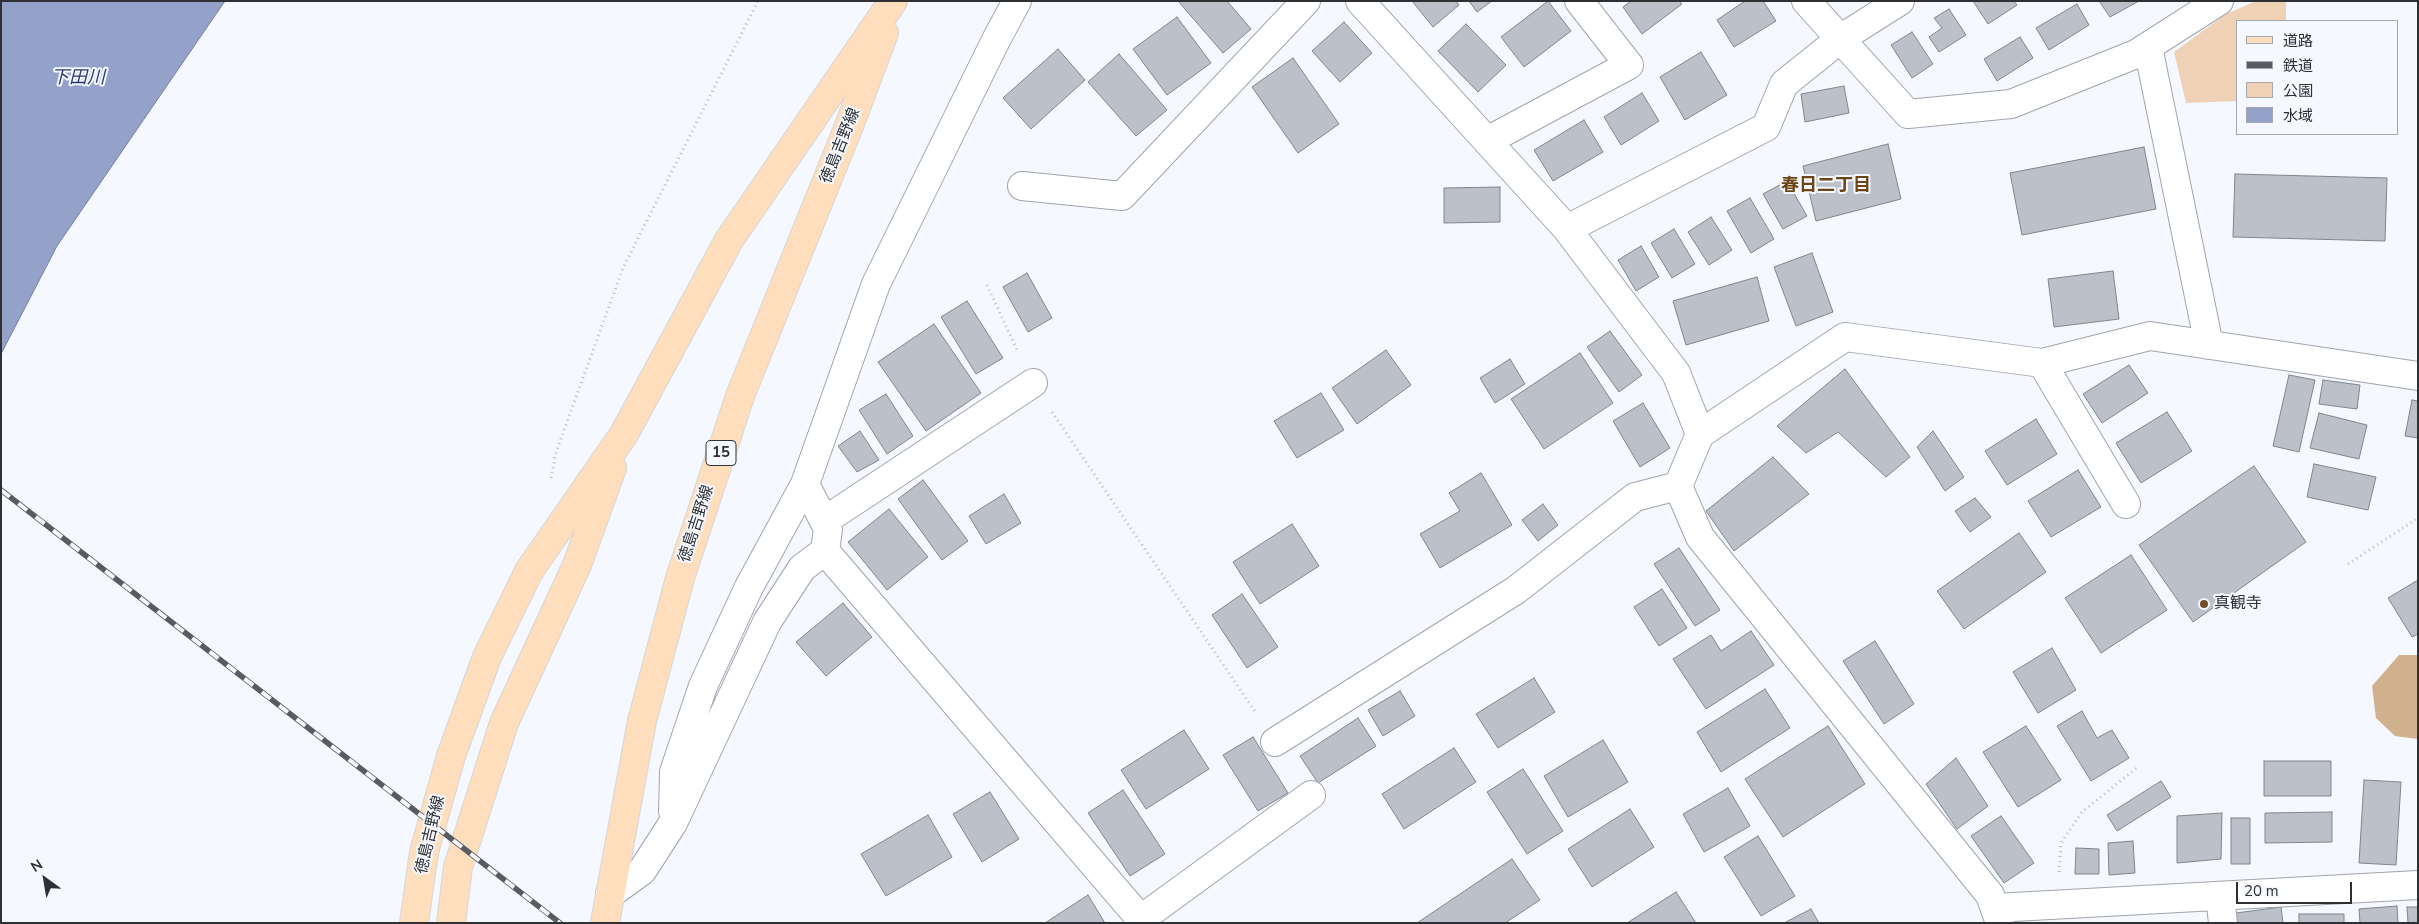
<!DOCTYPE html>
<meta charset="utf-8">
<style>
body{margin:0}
#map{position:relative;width:2419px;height:924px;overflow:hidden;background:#f5f8ff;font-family:"Nunito Sans","Noto Sans JP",sans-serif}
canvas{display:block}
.frame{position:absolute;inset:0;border:2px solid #2e3033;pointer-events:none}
.legend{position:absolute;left:2236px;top:20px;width:162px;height:115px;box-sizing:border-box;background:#f5f8ff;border:1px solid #a5a8ad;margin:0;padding:6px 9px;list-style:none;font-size:15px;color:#2e3033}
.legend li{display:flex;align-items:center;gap:10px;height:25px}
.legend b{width:25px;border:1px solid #a5a8ad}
.north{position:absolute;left:20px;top:854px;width:50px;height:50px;-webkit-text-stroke:4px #f5f8ff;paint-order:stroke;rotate:328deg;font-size:14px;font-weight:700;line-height:20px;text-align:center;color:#2e3033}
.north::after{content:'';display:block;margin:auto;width:18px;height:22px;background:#2e3033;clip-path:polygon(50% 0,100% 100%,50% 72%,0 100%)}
.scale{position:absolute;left:2236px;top:882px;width:116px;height:22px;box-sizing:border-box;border:2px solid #2e3033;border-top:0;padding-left:6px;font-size:15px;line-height:18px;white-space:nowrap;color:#2e3033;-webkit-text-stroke:4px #f5f8ff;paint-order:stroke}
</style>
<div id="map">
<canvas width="2419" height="924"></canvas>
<div class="frame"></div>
<ul class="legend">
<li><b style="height:6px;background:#fedebc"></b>道路</li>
<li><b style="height:6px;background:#595c5f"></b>鉄道</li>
<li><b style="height:14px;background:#efd2b5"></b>公園</li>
<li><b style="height:14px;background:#94a2ca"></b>水域</li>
</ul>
<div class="north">N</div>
<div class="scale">20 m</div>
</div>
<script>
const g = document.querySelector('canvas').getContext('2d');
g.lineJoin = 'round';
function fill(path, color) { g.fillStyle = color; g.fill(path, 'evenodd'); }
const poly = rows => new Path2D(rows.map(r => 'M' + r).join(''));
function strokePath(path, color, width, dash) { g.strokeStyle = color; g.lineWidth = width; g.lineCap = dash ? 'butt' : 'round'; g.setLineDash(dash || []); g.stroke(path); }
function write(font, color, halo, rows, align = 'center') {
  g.font = font + ' "Nunito Sans","Noto Sans JP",sans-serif'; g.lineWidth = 4; g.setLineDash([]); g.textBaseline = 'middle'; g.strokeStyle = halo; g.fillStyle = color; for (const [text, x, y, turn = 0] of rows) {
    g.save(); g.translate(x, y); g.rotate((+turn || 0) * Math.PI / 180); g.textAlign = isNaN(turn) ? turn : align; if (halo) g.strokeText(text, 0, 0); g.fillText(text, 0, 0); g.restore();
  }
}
fill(poly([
 [2256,1,2286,1,2286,21,2238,21,2238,101,2186,103,2174,52,2226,14]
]), '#efd2b5');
fill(poly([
 [2399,655,2418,655,2418,739,2395,736,2376,718,2372,686]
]), '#d1b08e');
const water = poly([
 [1,1,225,1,57,246,1,354,1,1]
]);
fill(water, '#94a2ca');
strokePath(water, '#75809d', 1);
const building = poly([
 [1178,1,1227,1,1251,29,1223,53,1178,1],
 [1412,1,1456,1,1459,5,1433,27,1412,1],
 [1469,1,1492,1,1477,12,1469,1],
 [1548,1,1571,31,1524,67,1501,37,1548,1],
 [1631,1,1679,1,1682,4,1642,34,1623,7,1631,1],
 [1745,1,1763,1,1776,21,1734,47,1717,20,1745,1],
 [1973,1,2014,1,2017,5,1988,24,1973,1],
 [2099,1,2139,1,2110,17,2099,1],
 [2077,4,2089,25,2049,50,2036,28,2077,4],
 [1949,9,1966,35,1939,52,1929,37,1942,28,1934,18,1949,9],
 [1177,17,1211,63,1167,95,1133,49,1177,17],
 [1344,22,1372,53,1340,82,1312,51,1344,22],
 [1466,24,1506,65,1478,92,1438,51,1466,24],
 [1912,32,1933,64,1912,78,1891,45,1912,32],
 [2020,37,2033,58,1997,81,1984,59,2020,37],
 [1058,49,1085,80,1031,129,1003,98,1058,49],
 [1701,52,1727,95,1685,120,1660,77,1701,52],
 [1119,54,1167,110,1136,136,1088,82,1119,54],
 [1293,58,1339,124,1298,153,1252,87,1293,58],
 [1844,86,1849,113,1805,122,1801,94,1844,86],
 [1642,93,1659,121,1621,145,1604,117,1642,93],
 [1584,120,1603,152,1553,181,1534,150,1584,120],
 [1888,144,1901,199,1816,221,1803,166,1888,144],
 [2144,147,2156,209,2022,235,2010,173,2144,147],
 [2235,174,2387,178,2385,241,2233,237,2235,174],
 [1787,181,1807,216,1783,229,1763,194,1787,181],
 [1500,187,1500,222,1444,223,1444,188,1500,187],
 [1750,198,1774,239,1751,253,1727,211,1750,198],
 [1711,217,1732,250,1709,265,1688,232,1711,217],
 [1674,229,1695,264,1672,278,1651,243,1674,229],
 [1641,246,1659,277,1636,291,1618,260,1641,246],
 [1812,253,1833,312,1796,326,1774,267,1812,253],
 [2113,271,2119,319,2054,327,2048,279,2113,271],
 [1027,273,1052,318,1028,332,1003,287,1027,273],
 [1757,277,1769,321,1686,345,1673,301,1757,277],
 [967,301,1003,358,976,374,941,317,967,301],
 [934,324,981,393,926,431,878,362,934,324],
 [1610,331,1642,375,1619,392,1587,347,1610,331],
 [1386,350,1411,385,1357,424,1332,388,1386,350],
 [1580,353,1613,403,1544,449,1511,399,1580,353],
 [1510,359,1525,384,1495,403,1480,378,1510,359],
 [2129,365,2148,393,2102,423,2083,394,2129,365],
 [1845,369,1910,457,1886,477,1838,432,1806,453,1777,426,1845,369],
 [2289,375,2315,380,2299,452,2273,446,2289,375],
 [2323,380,2360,385,2357,409,2319,404,2323,380],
 [1321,393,1344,430,1297,458,1274,421,1321,393],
 [886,394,913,436,887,454,859,410,886,394],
 [2412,400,2418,401,2418,438,2405,436,2412,400],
 [1643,403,1670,448,1640,467,1613,421,1643,403],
 [2167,412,2192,451,2141,483,2116,443,2167,412],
 [2319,413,2367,425,2359,459,2310,448,2319,413],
 [2036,419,2057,454,2007,485,1985,451,2036,419],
 [860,431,879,460,857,472,838,446,860,431],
 [1933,431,1964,477,1945,491,1917,447,1933,431],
 [1773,457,1809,494,1734,551,1706,511,1773,457],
 [2314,464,2376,477,2368,510,2307,497,2314,464],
 [2254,466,2306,542,2193,622,2139,545,2254,466],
 [2078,470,2101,507,2051,537,2028,501,2078,470],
 [1481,473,1512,525,1440,568,1420,534,1460,511,1449,493,1481,473],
 [923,480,968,541,942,560,898,499,923,480],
 [1004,494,1021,523,986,544,969,516,1004,494],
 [1975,498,1991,517,1970,532,1955,511,1975,498],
 [1543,504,1558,525,1538,541,1522,520,1543,504],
 [889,509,928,557,887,590,848,542,889,509],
 [1292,524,1319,566,1260,604,1233,562,1292,524],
 [2019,533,2046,572,1964,629,1937,591,2019,533],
 [1679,548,1720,610,1695,626,1654,564,1679,548],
 [2131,555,2167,610,2101,653,2065,598,2131,555],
 [2418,580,2418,634,2412,637,2388,598,2418,580],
 [1662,589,1687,628,1659,646,1634,607,1662,589],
 [1242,594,1278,647,1247,668,1212,615,1242,594],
 [843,603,872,637,826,676,796,642,843,603],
 [1751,631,1774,665,1706,709,1673,659,1711,635,1721,651,1751,631],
 [1875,641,1914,704,1884,724,1843,661,1875,641],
 [2052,648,2076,690,2038,713,2013,672,2052,648],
 [1534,678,1555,712,1498,748,1476,714,1534,678],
 [1765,689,1790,728,1721,772,1697,732,1765,689],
 [1400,691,1415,716,1383,736,1368,710,1400,691],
 [2082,711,2097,738,2112,730,2129,758,2091,781,2057,726,2082,711],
 [1358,718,1376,746,1318,783,1300,756,1358,718],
 [1828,726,1865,784,1783,837,1745,779,1828,726],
 [2026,726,2061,780,2018,807,1983,752,2026,726],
 [1184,730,1209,769,1146,809,1121,770,1184,730],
 [1253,737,1288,793,1258,811,1223,755,1253,737],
 [1603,740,1628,782,1568,817,1544,776,1603,740],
 [1454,748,1476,782,1404,829,1382,794,1454,748],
 [1956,758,1988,806,1957,829,1926,784,1956,758],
 [2264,761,2331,761,2331,796,2264,796,2264,761],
 [1523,769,1563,831,1527,854,1487,792,1523,769],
 [2364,780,2401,782,2396,865,2359,863,2364,780],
 [2161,781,2171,797,2117,831,2107,815,2161,781],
 [1728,788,1750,826,1704,852,1683,814,1728,788],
 [1123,790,1165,854,1130,876,1088,813,1123,790],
 [990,792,1019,839,982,862,953,814,990,792],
 [1630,809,1654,847,1592,887,1568,849,1630,809],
 [2332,812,2332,842,2265,843,2265,813,2332,812],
 [2222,813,2221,859,2177,863,2177,816,2222,813],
 [928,815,952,857,886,896,861,854,928,815],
 [2001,816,2034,863,2004,883,1971,836,2001,816],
 [2231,818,2250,818,2250,864,2231,864,2231,818],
 [1758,836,1795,896,1761,916,1724,857,1758,836],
 [2133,841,2135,873,2109,875,2108,843,2133,841],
 [2076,848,2099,849,2099,874,2075,874,2076,848],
 [1512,859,1540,900,1505,923,1417,923,1512,859],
 [1676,892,1696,923,1627,923,1676,892],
 [1088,895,1105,923,1045,923,1088,895],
 [2397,906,2398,923,2360,923,2359,909,2397,906],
 [2281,907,2283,923,2237,923,2236,913,2281,907],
 [2407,907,2418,907,2418,923,2408,923,2407,907],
 [1811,909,1819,923,1784,923,1811,909],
 [2299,914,2344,914,2344,923,2299,923,2299,914]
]);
fill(building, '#bcc0c8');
strokePath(building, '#81848c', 1);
const minor = poly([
 [1017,1,996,40,876,284,805,484,828,529,825,551,1144,923],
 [1360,1,1567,229,1766,127,1784,84,1840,39,1900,1],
 [1806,1,1908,114,2011,104,2136,54,2219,1],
 [2148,47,2209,345],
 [1487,141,1629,65,1579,1],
 [1022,186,1122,196,1306,1],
 [1567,229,1676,373,1700,434,1845,337,2042,363,2150,336,2418,376],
 [2042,363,2126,504],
 [1678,486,1700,537,1990,895,2000,923],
 [824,521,1033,383],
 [1275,742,1516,590,1635,497,1678,486,1700,434],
 [673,811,674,772,703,686,749,587,805,484],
 [610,894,642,871,673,823,767,622,802,568,825,551],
 [2220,896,2223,923],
 [1995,908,2418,885],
 [1141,919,1311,795]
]);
const major = poly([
 [414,923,424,852,451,756,487,657,529,571,624,434,729,240,893,1],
 [451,923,458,867,504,723,577,565,612,468],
 [605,923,642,721,680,578,740,396,849,126,884,33]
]);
strokePath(minor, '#a1a4ac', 30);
strokePath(major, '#d5d6d6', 30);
strokePath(poly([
 [987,285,1018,352],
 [1052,412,1256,713],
 [551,478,556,452,623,268,758,1],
 [2348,564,2418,518],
 [2059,872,2061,843,2082,812,2139,766]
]), '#b8bbc1', 3, [1, 4]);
strokePath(minor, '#fff', 28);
strokePath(major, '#fedebc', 28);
const rail = poly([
 [1,490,560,923]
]);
strokePath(rail, '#595c5f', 5.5);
strokePath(rail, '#f5f8ff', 4, [11]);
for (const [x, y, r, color] of [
 [2204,604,5,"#724f28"]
]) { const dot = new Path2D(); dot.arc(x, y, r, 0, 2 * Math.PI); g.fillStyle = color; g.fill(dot); strokePath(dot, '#f5f8ff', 2); }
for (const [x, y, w] of [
 [721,453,30]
]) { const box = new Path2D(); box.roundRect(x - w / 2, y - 12.5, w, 25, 4); g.fillStyle = '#f5f8ff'; g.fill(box); strokePath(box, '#2e3033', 1); }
write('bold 15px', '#2e3033', null, [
 ["15",721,453]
]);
write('16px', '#2e3033', '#f5f8ff', [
 ["徳島吉野線",841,146,-68],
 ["徳島吉野線",697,524,-72],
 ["徳島吉野線",431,835,-77]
]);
write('16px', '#2e3033', '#f5f8ff', [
 ["真観寺",2214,604]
], 'left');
write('italic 18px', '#29376a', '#f5f8ff', [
 ["下田川",78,79]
]);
write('bold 18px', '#6a4415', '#f5f8ff', [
 ["春日二丁目",1826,187]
]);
</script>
